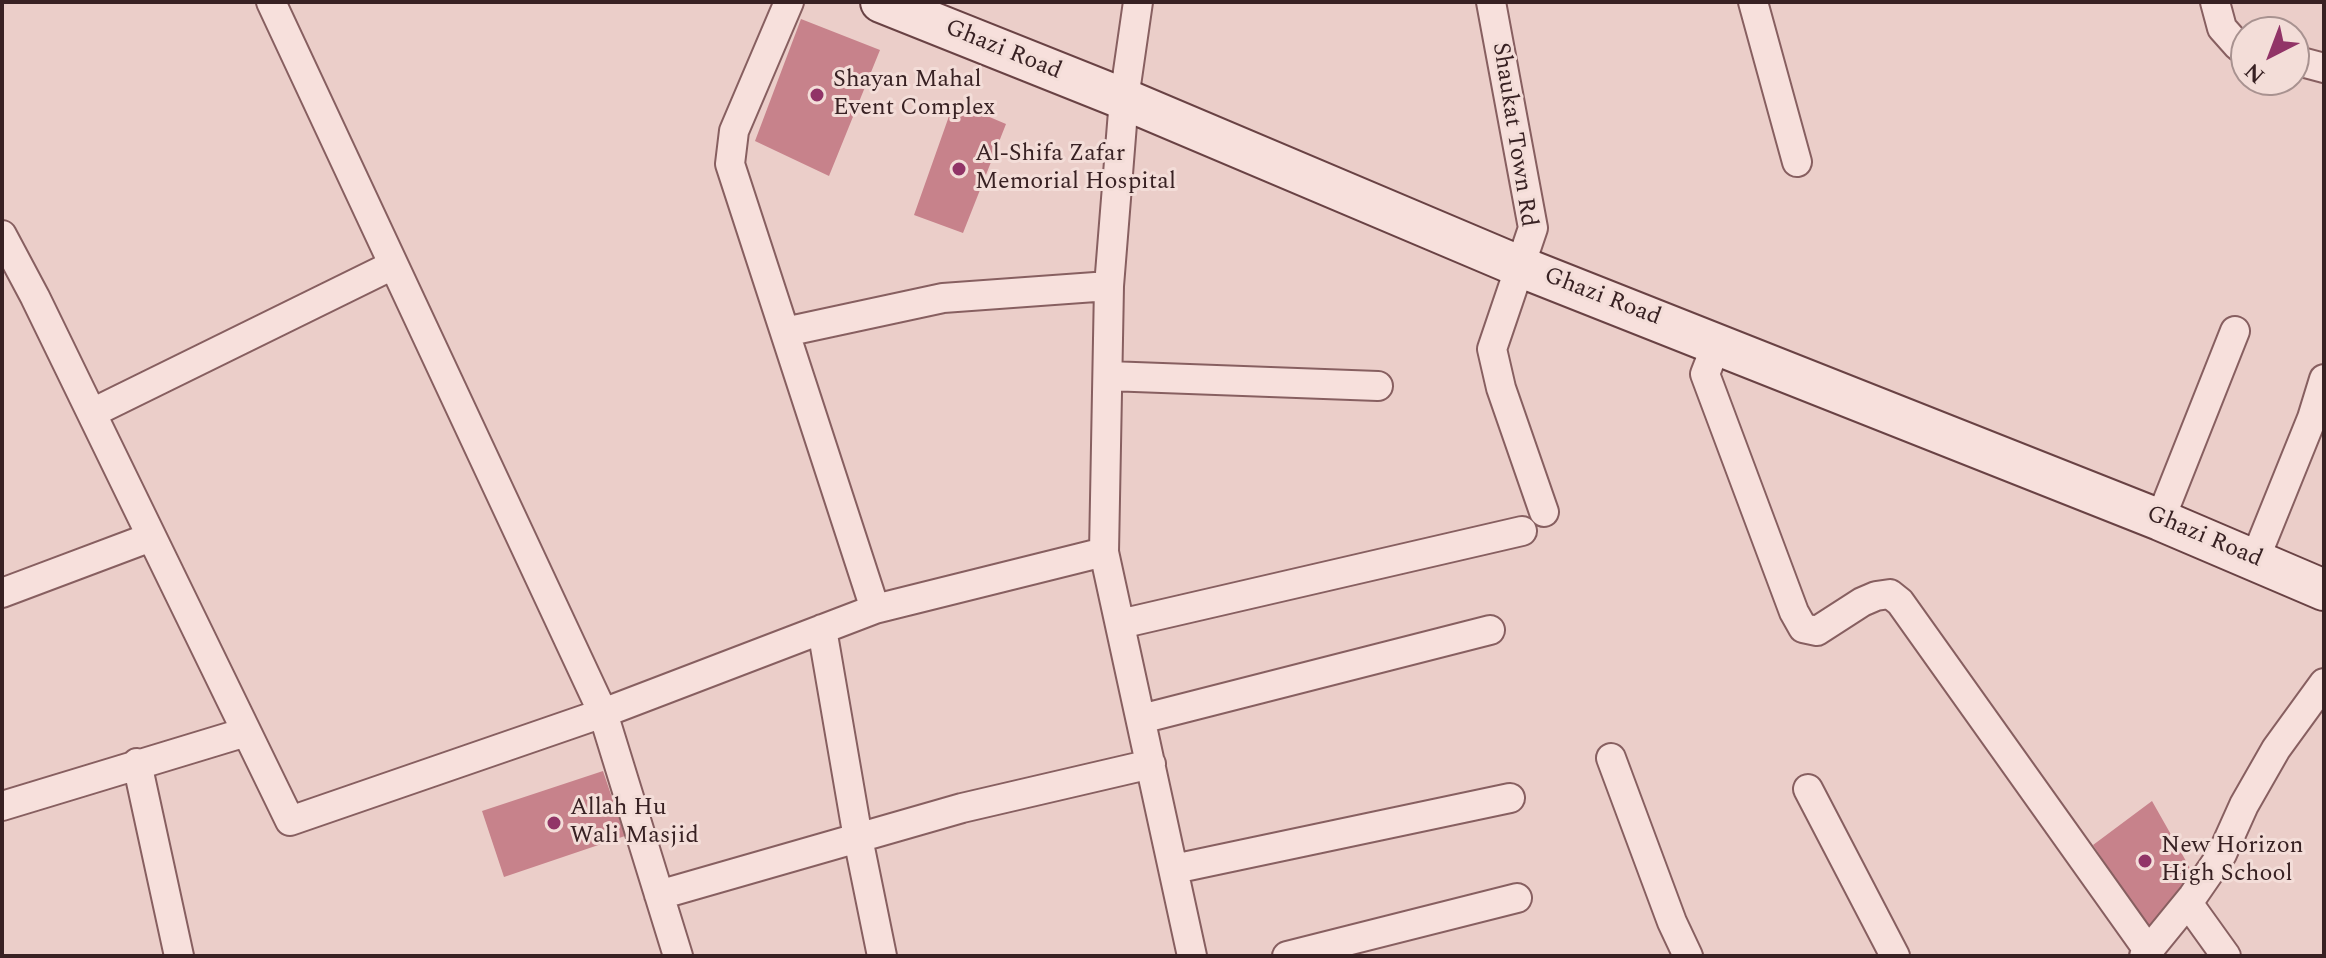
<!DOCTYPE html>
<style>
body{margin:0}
#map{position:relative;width:2326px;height:958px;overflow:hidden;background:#ebcec9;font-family:Spectral,serif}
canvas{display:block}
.frame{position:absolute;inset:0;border:4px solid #382123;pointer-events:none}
.north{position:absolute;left:2230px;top:16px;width:80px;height:80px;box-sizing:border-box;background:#f3ddd8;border:2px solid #a89290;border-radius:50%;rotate:222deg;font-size:22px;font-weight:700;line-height:32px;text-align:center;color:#382123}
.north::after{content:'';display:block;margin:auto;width:28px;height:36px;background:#913467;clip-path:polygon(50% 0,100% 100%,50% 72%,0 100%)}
</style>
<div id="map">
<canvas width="2326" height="958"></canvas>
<div class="frame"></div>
<div class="north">N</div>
</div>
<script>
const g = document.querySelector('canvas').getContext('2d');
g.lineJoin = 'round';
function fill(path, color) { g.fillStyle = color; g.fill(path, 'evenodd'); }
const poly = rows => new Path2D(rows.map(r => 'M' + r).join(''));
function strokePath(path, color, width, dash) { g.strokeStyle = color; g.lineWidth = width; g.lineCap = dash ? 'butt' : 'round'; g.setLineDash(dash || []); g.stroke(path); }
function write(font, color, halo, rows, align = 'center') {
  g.font = font + ' Spectral,serif'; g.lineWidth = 6; g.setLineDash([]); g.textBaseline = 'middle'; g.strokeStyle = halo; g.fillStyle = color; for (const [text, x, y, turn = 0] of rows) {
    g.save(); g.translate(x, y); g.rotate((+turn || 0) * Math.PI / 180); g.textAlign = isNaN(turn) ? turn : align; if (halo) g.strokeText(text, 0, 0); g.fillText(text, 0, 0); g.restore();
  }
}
fill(poly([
 [801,19,880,50,829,176,755,141],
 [954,102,1006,124,963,233,914,215],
 [603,771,625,836,504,877,482,811],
 [2152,801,2195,877,2150,931,2093,845]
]), '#c7828b');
const street = poly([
 [271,2,603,713,678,956],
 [789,2,734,131,730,164,875,609],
 [1138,2,1124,99,1109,286,1104,552,1192,956],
 [1491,2,1533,228,1492,349,1501,388,1544,512],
 [1753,2,1797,162],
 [2215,2,2222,28,2238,46,2246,48],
 [2294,60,2324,68],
 [2,235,35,297,290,821,603,713,875,609,1104,552],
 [785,332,943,298,1109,286],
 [1717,343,1705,374,1794,612,1803,628,1817,631,1862,602,1876,596,1890,594,1900,602,2148,950],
 [1108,376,1378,386],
 [92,413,393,265],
 [2160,520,2235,331],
 [2255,559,2312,418,2324,379],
 [2,593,151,537],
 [1120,624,1522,531],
 [822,629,858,838,882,956],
 [1141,719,1490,630],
 [1611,758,1672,922,1688,956],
 [137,763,179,956],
 [1808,789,1895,956],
 [2,806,246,732],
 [1174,869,1510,798],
 [659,895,962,808,1151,764],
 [2188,903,2226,956],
 [1287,956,1517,898],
 [2144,956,2193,896,2222,854,2244,805,2276,749,2324,683]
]);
const secondary = poly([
 [881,2,1124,99,1521,267,2160,520,2324,590]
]);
strokePath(street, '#875f60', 32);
strokePath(secondary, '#694244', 44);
strokePath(street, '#f7e0dc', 28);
strokePath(secondary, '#f7e0dc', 40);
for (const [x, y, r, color] of [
 [817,95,8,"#913467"],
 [959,169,8,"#913467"],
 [554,823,8,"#913467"],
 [2145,861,8,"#913467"]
]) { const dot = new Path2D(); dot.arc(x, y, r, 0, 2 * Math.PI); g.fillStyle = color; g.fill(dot); strokePath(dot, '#f3ddd8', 3); }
write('24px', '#382123', '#f3ddd8', [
 ["Ghazi Road",1003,51,22],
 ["Shaukat Town Rd",1513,135,81],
 ["Ghazi Road",1602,298,21],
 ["Ghazi Road",2204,538,23]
]);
write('24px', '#382123', '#f3ddd8', [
 ["Shayan Mahal",833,81],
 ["Event Complex",833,109],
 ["Al-Shifa Zafar",975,155],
 ["Memorial Hospital",975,183],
 ["Allah Hu",570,809],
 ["Wali Masjid",570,837],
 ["New Horizon",2161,847],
 ["High School",2161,875]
], 'left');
</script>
